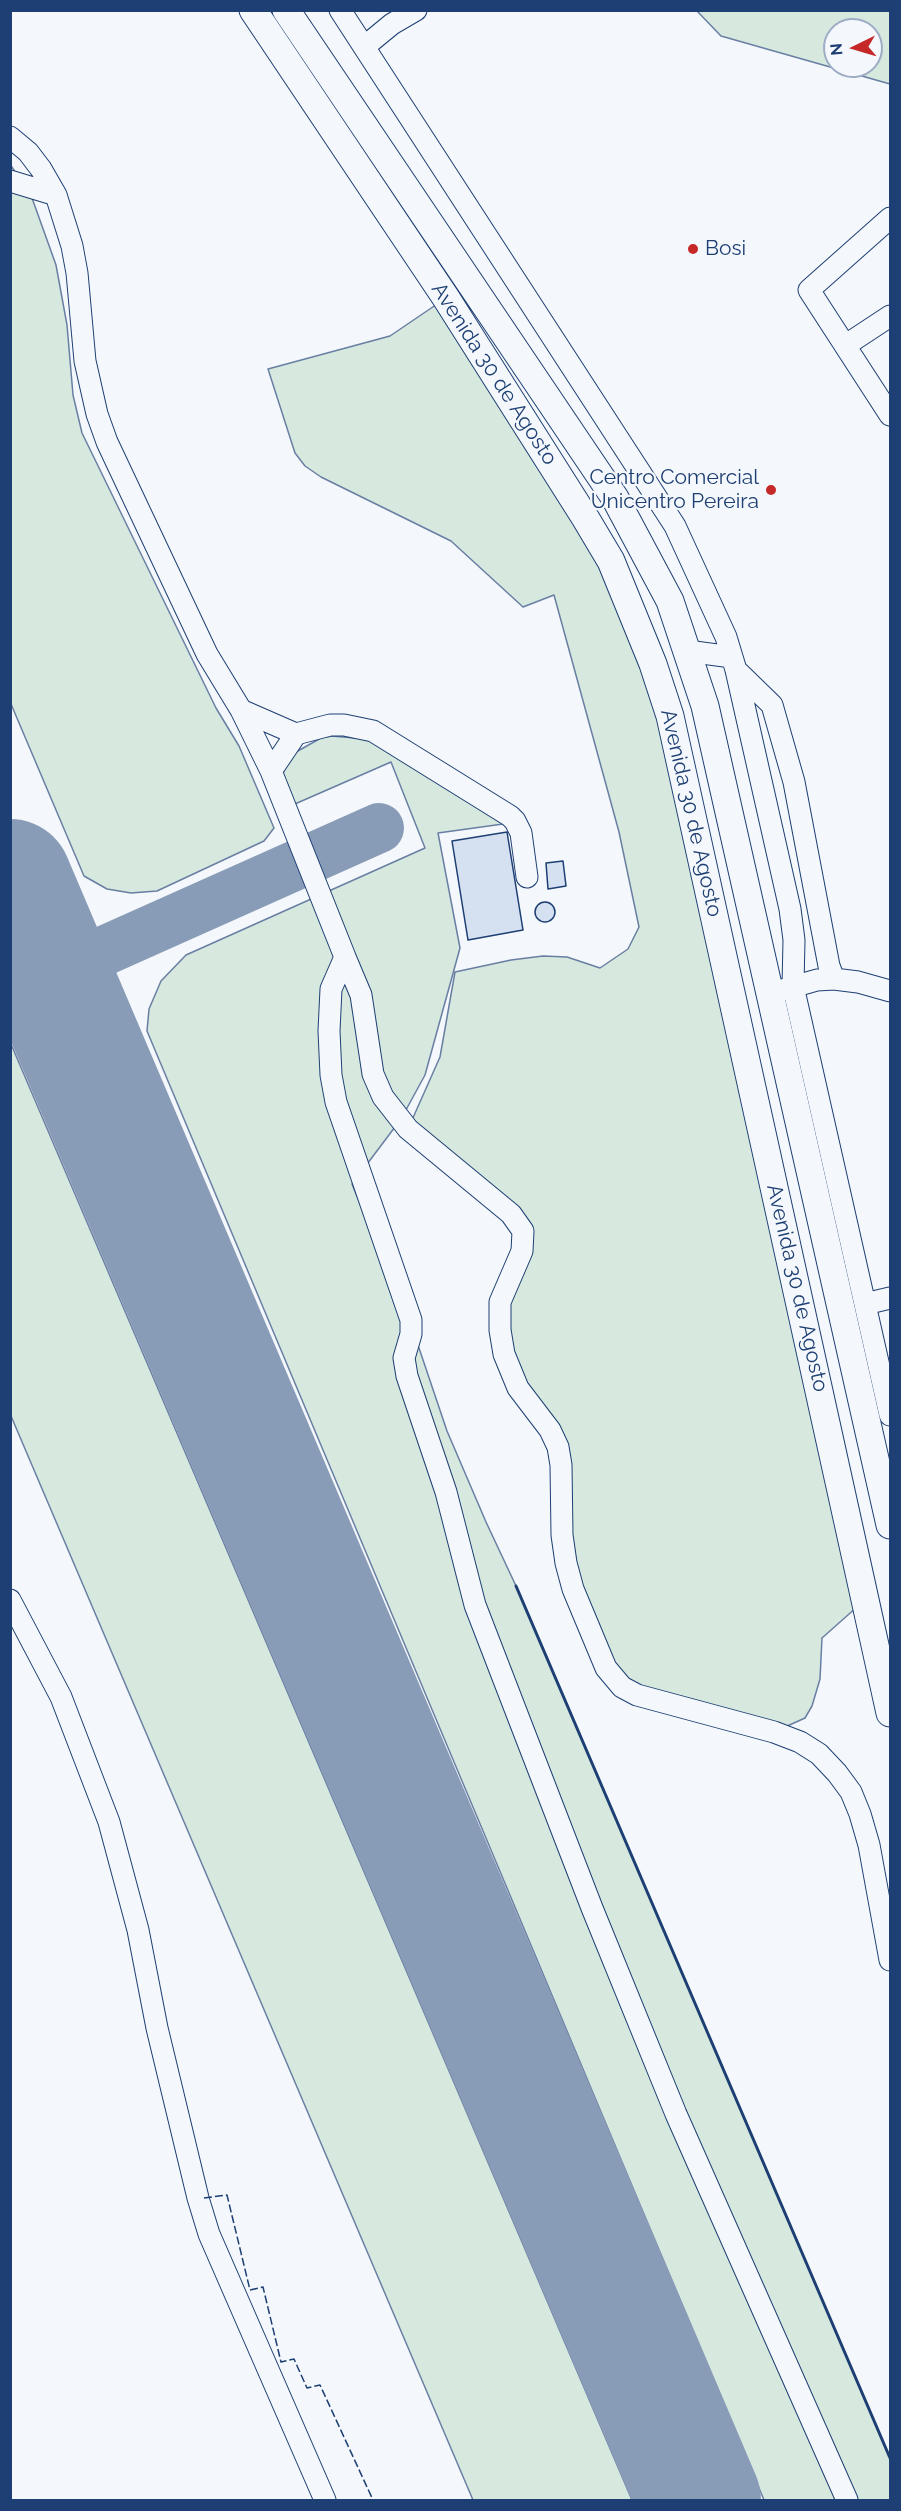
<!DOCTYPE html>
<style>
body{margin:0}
#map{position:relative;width:901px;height:2511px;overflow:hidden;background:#f4f7fb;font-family:Raleway,sans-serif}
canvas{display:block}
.frame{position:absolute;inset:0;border:12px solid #1d3f73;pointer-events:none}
.north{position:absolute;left:823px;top:18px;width:60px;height:60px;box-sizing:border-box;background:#f4f7fb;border:2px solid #9eadc5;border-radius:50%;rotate:265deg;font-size:16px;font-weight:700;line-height:24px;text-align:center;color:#1d3f73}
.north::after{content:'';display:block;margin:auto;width:21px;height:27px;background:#c62828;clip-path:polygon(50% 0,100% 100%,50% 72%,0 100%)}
</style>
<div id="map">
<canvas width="901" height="2511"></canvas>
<div class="frame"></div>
<div class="north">N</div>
</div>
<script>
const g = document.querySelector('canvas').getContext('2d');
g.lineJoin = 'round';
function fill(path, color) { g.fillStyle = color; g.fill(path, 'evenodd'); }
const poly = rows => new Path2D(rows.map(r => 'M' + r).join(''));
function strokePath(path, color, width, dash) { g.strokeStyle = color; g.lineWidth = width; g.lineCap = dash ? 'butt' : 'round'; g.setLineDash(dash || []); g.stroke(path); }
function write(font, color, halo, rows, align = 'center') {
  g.font = font + ' Raleway,sans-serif'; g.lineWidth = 4.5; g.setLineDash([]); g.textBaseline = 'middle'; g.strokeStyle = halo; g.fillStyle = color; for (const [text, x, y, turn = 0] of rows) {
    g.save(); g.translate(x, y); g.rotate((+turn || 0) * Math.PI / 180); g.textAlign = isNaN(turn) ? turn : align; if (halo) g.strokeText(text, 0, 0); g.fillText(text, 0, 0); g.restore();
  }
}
const green = poly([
 [697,11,890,11,890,84,721,36,697,11],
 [835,30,871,30,871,66,835,66,835,30],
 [10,164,32,198,56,265,67,325,73,395,82,433,216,708,239,746,274,828,264,841,157,891,131,893,107,889,84,876,11,704,10,164],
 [446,298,633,611,866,1599,822,1638,820,1679,812,1706,805,1718,774,1732,622,1687,573,1589,561,1466,500,1330,523,1231,408,1129,440,1057,455,972,511,960,543,956,567,957,600,968,628,949,639,927,619,832,554,595,523,607,451,541,321,477,305,466,295,453,268,369,390,336,446,298],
 [332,736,366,739,387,749,503,824,438,833,460,948,425,1075,401,1119,352,1184,419,1348,447,1431,486,1522,516,1586,890,2458,890,2500,764,2500,147,1031,149,1009,161,981,186,955,425,848,391,762,288,807,281,778,289,759,296,752,321,738,332,736],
 [10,1044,11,1044,632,2500,473,2500,11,1416,10,1044]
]);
fill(green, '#d7e8df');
strokePath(green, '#687fa3', 1.5);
strokePath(poly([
 [50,975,379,828]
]), '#889bb7', 50);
strokePath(poly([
 [10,881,699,2500]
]), '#889bb7', 124);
const building = poly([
 [507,832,523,930,468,940,452,841,507,832],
 [563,861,566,886,548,889,546,863,563,861],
 '535 912a10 10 0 1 1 20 0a10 10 0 1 1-20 0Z'
]);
fill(building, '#d5e0f0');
strokePath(building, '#1d3f73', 1.5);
const minor = poly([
 [340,10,675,526,726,637,736,670,790,909,794,940,793,986,890,1415],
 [364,47,392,24,416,10],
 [10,137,28,152,41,169,56,195,72,246,77,273,85,361,97,414,107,442,207,654,241,710,296,734],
 [10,181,56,195],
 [890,218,809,290,890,415],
 [846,345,890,316],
 [687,651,732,657],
 [736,670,772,705,794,782,829,966,834,979],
 [241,710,271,771,345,957,331,989,329,1031,331,1075,336,1102,411,1320,411,1334,404,1358,407,1376,446,1492,475,1605,592,1908,676,2114,847,2500],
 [271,771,296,734,330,725,344,725,373,731,510,816,515,821,521,833,527,877],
 [345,957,361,995,373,1074,383,1097,408,1129,511,1214,523,1231,522,1251,500,1302,500,1330,504,1354,518,1388,550,1430,558,1447,561,1465,562,1535,566,1563,573,1589,606,1668,622,1687,637,1695,774,1732,800,1742,819,1754,837,1773,851,1792,860,1814,869,1845,890,1960],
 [782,990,817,980,834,979,858,982,890,991],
 [865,1304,890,1298],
 [10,1600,61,1697,109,1822,138,1930,157,2028,198,2198,209,2234,325,2500]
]);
const major = poly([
 [253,10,446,298,586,519,611,561,653,664,670,716,890,1713],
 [286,10,615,498,670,601,705,706,890,1525]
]);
strokePath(minor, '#1d3f73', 23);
strokePath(major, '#1d3f73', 29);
strokePath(minor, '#f4f7fb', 21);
strokePath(major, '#f4f7fb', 27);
strokePath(poly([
 [204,2198,227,2195,250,2290,263,2287,281,2362,294,2359,307,2388,320,2385,373,2500]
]), '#1d3f73', 1.5, [8, 3]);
strokePath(poly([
 [516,1586,890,2458]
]), '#1d3f73', 3);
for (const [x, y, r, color] of [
 [693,249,6,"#c62828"],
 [771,490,6,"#c62828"]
]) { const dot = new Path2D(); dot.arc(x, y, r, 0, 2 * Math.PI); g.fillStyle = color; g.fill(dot); strokePath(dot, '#f4f7fb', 2); }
write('21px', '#1d3f73', '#f4f7fb', [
 ["Bosi",705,249],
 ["Centro Comercial",759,478,"right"],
 ["Unicentro Pereira",759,502,"right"]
], 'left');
write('21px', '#1d3f73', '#f4f7fb', [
 ["Avenida 30 de Agosto",494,374,57],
 ["Avenida 30 de Agosto",691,813,77],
 ["Avenida 30 de Agosto",797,1288,77]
]);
</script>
